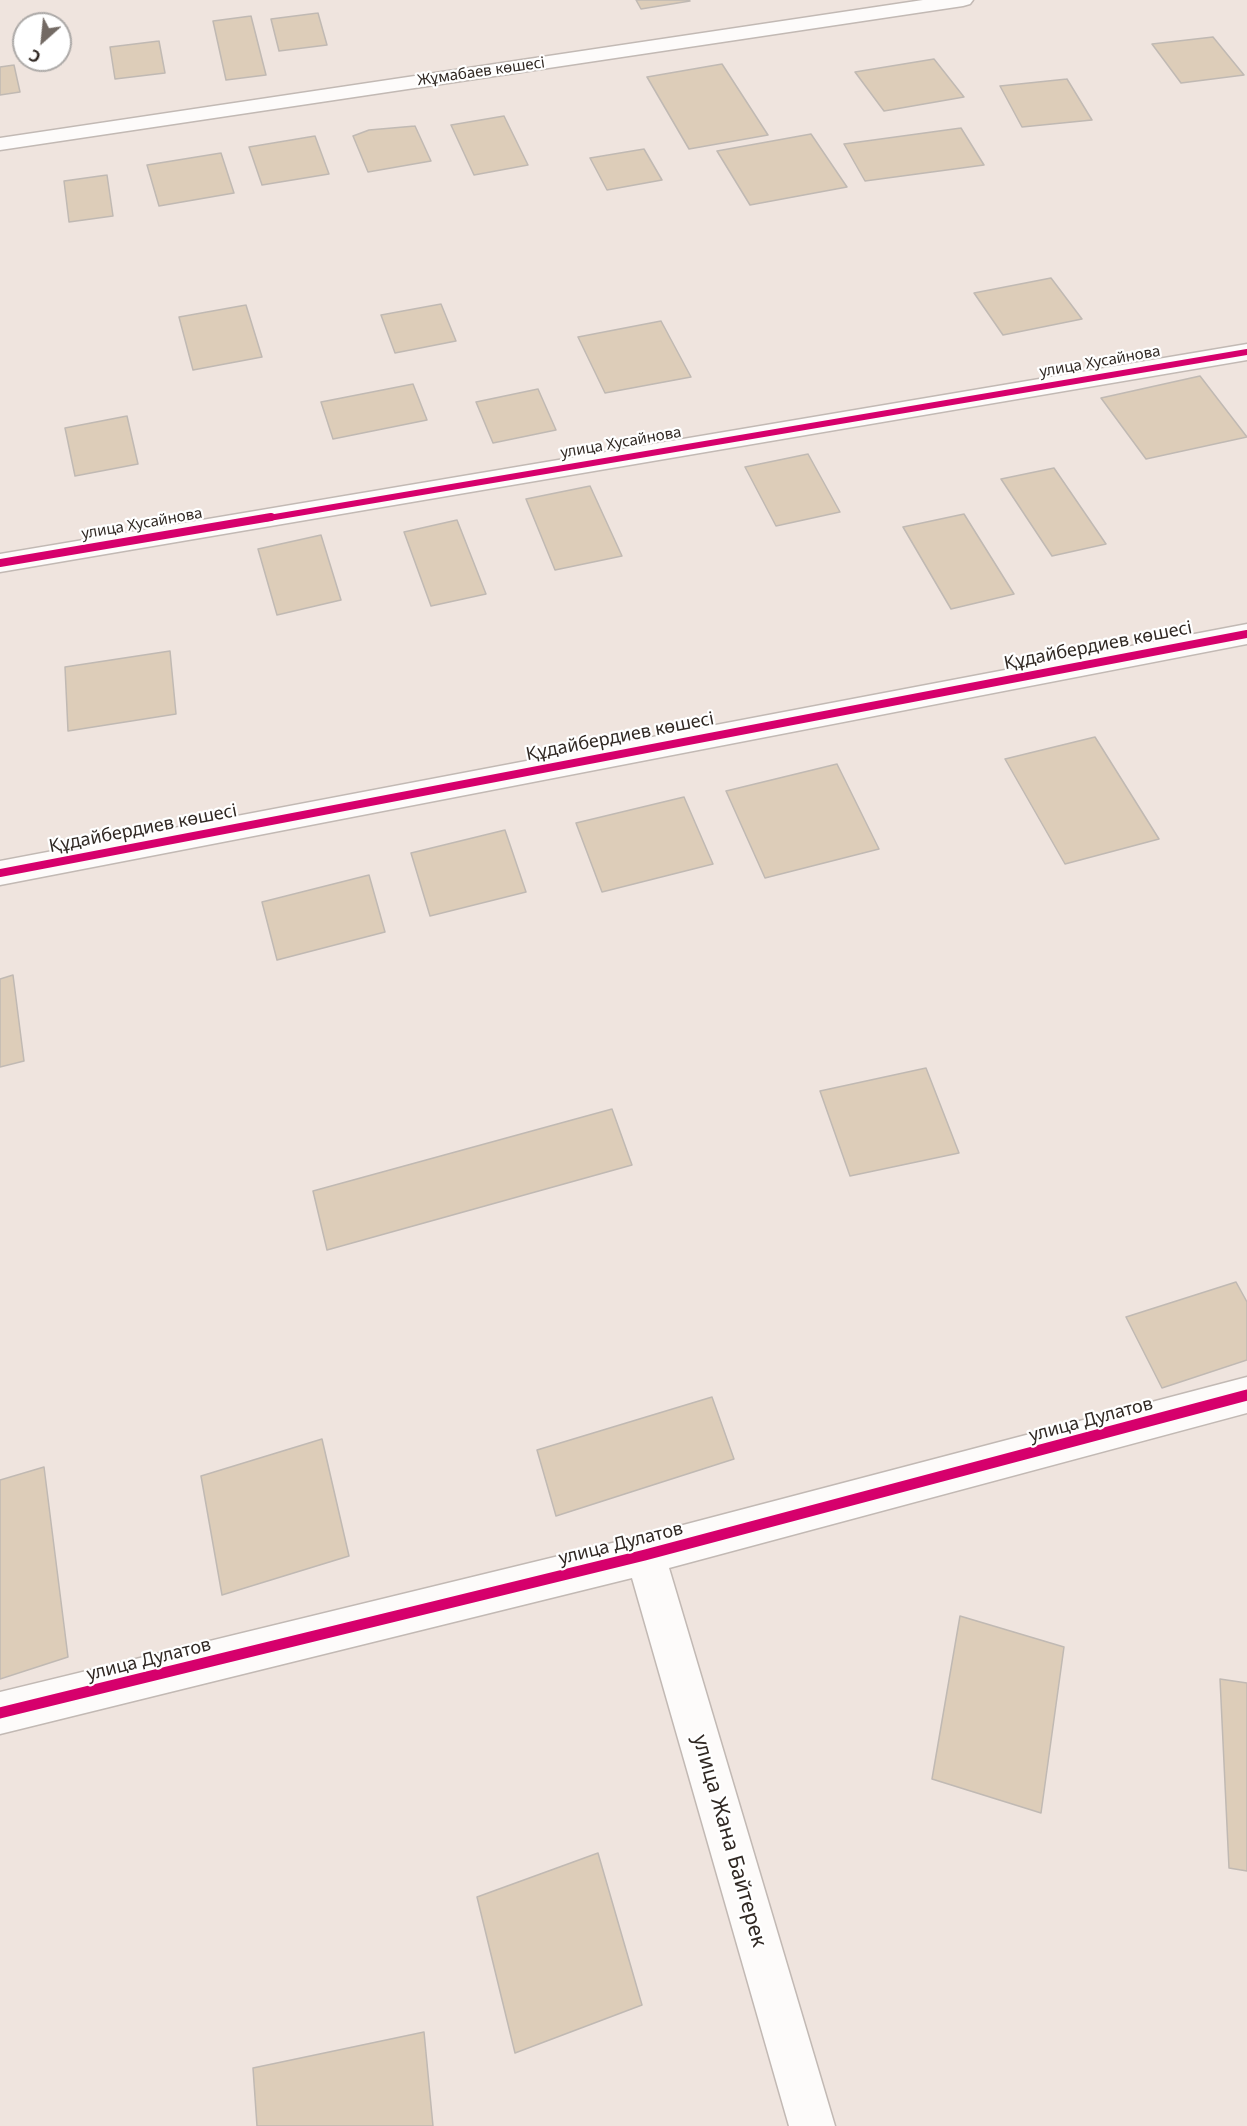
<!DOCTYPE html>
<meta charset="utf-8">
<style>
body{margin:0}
#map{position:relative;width:1247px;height:2126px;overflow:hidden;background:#efe4de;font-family:"Noto Sans",sans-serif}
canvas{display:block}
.north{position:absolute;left:12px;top:12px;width:60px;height:60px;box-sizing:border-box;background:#fff;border:2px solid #aca9a7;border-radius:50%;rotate:207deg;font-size:16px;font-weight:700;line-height:24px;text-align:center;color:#302823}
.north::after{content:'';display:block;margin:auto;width:21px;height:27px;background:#736a64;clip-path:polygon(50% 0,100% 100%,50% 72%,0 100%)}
</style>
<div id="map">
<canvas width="1247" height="2126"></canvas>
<div class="north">С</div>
</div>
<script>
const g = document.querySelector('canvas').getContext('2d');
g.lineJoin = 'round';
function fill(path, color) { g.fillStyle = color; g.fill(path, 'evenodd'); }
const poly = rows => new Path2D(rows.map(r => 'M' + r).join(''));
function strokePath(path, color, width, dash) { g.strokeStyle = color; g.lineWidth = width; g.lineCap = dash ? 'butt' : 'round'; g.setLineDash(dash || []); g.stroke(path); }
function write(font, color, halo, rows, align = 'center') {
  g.font = font + ' "Noto Sans",sans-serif'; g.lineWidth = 4.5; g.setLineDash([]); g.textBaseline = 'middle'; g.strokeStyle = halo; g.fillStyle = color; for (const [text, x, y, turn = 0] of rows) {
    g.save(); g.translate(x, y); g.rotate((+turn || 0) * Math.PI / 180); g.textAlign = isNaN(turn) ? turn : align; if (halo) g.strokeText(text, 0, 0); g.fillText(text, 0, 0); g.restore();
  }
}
const building = poly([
 [636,0,689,0,690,1,641,9,636,0],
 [318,13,327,45,279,51,271,19,318,13],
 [251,16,266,75,226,80,213,21,251,16],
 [1213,37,1244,75,1181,83,1152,44,1213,37],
 [159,41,165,73,115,79,110,47,159,41],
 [934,59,964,97,884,111,855,72,934,59],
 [722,64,768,135,689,149,647,77,722,64],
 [14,65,20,92,0,95,0,67,14,65],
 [1067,79,1092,120,1022,127,1000,86,1067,79],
 [504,116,528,165,474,175,451,125,504,116],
 [415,126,431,161,368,172,353,136,369,130,415,126],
 [961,128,984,165,865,181,844,144,961,128],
 [811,134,847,187,750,205,717,151,811,134],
 [315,136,329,174,262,185,249,147,315,136],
 [644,149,662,180,607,190,590,158,644,149],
 [221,153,234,193,159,206,147,165,221,153],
 [107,175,113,216,69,222,64,181,107,175],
 [1051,278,1082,319,1003,335,974,293,1051,278],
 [441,304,456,341,395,353,381,315,441,304],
 [246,305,262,357,193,370,179,317,246,305],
 [661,321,691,377,605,393,578,337,661,321],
 [1200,376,1247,437,1146,459,1101,398,1200,376],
 [413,384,427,420,333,439,321,402,413,384],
 [538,389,556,430,493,443,476,402,538,389],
 [127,416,138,464,75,476,65,428,127,416],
 [808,454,840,512,776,526,745,467,808,454],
 [1054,468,1106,544,1052,556,1001,479,1054,468],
 [590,486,622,556,555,570,526,499,590,486],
 [964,514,1014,594,951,609,903,527,964,514],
 [457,520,486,594,431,606,404,532,457,520],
 [321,535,341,600,277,615,258,549,321,535],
 [170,651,176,714,68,731,65,667,170,651],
 [1095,737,1159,839,1065,864,1005,759,1095,737],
 [837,764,879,849,765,878,726,791,837,764],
 [684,797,713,864,602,892,576,823,684,797],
 [505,830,526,892,430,916,411,853,505,830],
 [369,875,385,932,277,960,262,902,369,875],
 [13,975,24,1061,0,1067,0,979,13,975],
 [926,1068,959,1153,850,1176,820,1091,926,1068],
 [612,1109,632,1165,327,1250,313,1191,612,1109],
 [1236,1282,1247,1302,1247,1360,1162,1388,1126,1317,1236,1282],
 [712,1397,734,1459,556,1516,537,1450,712,1397],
 [322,1439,349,1556,222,1595,201,1476,322,1439],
 [44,1467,68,1657,0,1679,0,1480,44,1467],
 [960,1616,1064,1647,1041,1813,932,1779,960,1616],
 [1220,1679,1247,1683,1247,1871,1229,1868,1220,1679],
 [598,1853,642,2005,515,2053,477,1897,598,1853],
 [424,2032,433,2126,257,2126,253,2068,424,2032]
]);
fill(building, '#ddcdb9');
strokePath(building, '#c0b9b3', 1.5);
const minor = poly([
 [923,0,973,0,970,4,963,6,0,150,0,138,923,0],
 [1247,344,1247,360,0,572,0,554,1247,344],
 [1247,624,1247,644,0,885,0,861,1247,624],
 [1247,1377,1247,1413,669,1568,835,2126,789,2126,632,1578,0,1734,0,1692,645,1535,1247,1377]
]);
strokePath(minor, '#c2b9b4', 3);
fill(minor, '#fdfbfa');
strokePath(poly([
 [263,519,1247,352]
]), '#d6006c', 6);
strokePath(poly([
 [0,563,271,517],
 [0,873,1247,634]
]), '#d6006c', 8);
strokePath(poly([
 [0,1713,645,1555,1247,1395]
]), '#d6006c', 11);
write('15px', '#302823', '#fff', [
 ["Жұмабаев көшесі",481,72,-8],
 ["улица Хусайнова",1100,362,-10],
 ["улица Хусайнова",621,443,-10],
 ["улица Хусайнова",142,524,-10]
]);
write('18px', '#302823', '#fff', [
 ["Құдайбердиев көшесі",1098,646,-11],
 ["Құдайбердиев көшесі",620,737,-11],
 ["Құдайбердиев көшесі",143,829,-11],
 ["улица Дулатов",1091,1420,-15],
 ["улица Дулатов",621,1544,-14],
 ["улица Дулатов",149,1660,-14]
]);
write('21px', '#302823', '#fff', [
 ["улица Жана Байтерек",729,1841,74]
]);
</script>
